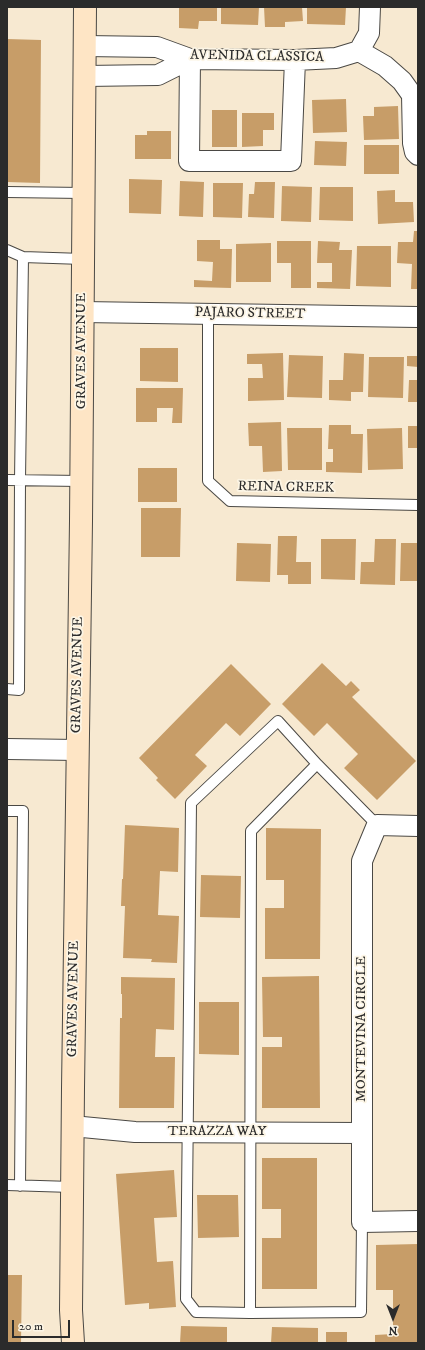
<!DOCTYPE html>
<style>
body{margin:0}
#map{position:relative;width:425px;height:1350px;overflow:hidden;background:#f7e9d1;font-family:"IM FELL DW Pica",serif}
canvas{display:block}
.frame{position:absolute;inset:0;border:8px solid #2b2b2b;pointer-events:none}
.north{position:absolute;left:373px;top:1298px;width:40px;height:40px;-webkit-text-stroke:3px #fcf5e5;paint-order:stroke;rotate:180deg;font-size:11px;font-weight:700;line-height:16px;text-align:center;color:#2b2b2b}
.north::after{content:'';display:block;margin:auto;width:14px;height:18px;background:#2b2b2b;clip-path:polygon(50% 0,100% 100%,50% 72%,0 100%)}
.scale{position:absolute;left:12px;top:1320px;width:58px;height:18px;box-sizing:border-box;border:2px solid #2b2b2b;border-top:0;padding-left:5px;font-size:12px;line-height:14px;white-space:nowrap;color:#2b2b2b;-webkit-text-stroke:3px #fcf5e5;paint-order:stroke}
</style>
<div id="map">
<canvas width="425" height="1350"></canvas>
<div class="frame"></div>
<div class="north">N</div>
<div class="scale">20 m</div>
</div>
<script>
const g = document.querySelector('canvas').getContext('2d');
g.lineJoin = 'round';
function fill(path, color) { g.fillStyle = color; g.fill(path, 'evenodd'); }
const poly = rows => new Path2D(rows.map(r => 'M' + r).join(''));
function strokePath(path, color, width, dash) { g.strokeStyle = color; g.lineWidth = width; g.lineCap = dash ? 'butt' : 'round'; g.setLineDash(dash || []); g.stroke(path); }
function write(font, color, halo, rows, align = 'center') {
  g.font = font + ' "IM FELL DW Pica",serif'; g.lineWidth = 3.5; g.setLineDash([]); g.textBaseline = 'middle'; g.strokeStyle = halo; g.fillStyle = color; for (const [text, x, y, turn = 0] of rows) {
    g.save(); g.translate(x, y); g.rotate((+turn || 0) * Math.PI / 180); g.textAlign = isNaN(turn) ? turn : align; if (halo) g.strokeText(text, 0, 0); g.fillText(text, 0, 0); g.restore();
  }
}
fill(poly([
 [179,7,217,7,217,21,199,21,198,29,179,28],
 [221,7,259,7,258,25,221,24],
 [264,7,302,7,303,21,285,22,285,27,265,27],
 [307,7,346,7,345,25,307,24],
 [7,39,41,40,40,183,7,182],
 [346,99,347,132,313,133,312,100],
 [398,106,399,139,364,140,363,116,374,116,374,107],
 [212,110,237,110,237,147,212,147],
 [242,113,274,113,274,130,263,130,263,146,242,147],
 [147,131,171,131,171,159,135,159,135,135,147,135],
 [315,141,347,142,346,166,314,165],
 [364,145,399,145,399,174,364,174],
 [129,179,162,180,161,214,129,213],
 [180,181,204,182,203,217,179,216],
 [255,182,275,182,274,218,248,217,249,194,254,194],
 [213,183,243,183,242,218,213,217],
 [282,186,312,187,311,222,281,221],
 [320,187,353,187,353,221,319,220],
 [395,190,395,202,413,202,414,222,378,224,377,191],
 [414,231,418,231,418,289,411,289,412,264,397,263,398,242,413,242],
 [197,240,220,240,220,249,232,249,231,288,194,287,194,280,212,281,213,262,197,261],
 [277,241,311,241,311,288,291,288,291,263,277,263],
 [318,241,340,242,339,250,352,250,350,289,317,288,317,282,332,282,332,263,317,263],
 [271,243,271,282,236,282,236,244],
 [357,246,391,246,391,287,356,286],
 [140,348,178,348,178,382,140,381],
 [283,353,284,400,248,401,248,378,263,378,262,364,247,364,247,354],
 [344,353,364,354,363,392,351,392,351,401,329,400,329,380,343,380],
 [289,355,323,356,322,398,287,397],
 [407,356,418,356,418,367,407,366],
 [369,357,404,357,403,398,368,397],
 [409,380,418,380,418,402,408,402],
 [136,388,183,388,182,423,172,423,173,408,157,408,157,422,136,422],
 [281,422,282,471,263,472,262,446,249,446,248,423],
 [329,425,351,425,351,434,363,434,362,473,326,472,326,462,333,462,333,449,328,449],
 [408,426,418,426,418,448,408,448],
 [287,428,322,428,322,470,288,470],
 [402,428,403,469,368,470,367,429],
 [138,468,177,468,177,502,138,502],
 [141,508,181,508,180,557,141,557],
 [278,536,297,536,296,562,311,562,311,584,288,584,288,575,277,575],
 [321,539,356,539,355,580,321,579],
 [375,539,396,539,395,585,360,584,361,562,374,562],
 [237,543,271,544,270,582,236,581],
 [401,543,418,543,418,581,400,581],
 [322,663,346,686,351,681,360,690,352,697,416,761,377,800,344,768,358,754,327,723,314,736,282,704],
 [231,664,271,704,240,736,226,723,195,755,207,766,175,799,156,780,158,778,139,758],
 [125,825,179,828,178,872,160,871,158,915,179,916,177,963,151,962,152,959,123,958,125,906,121,906,122,879,123,879],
 [266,828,321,829,320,959,265,959,265,908,284,908,284,880,266,880],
 [201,875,241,876,240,918,200,917],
 [319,976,320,1108,262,1108,262,1047,282,1047,282,1037,263,1037,262,977],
 [121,977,175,978,174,1030,156,1029,155,1057,175,1057,174,1108,119,1108,120,1018,122,1018,122,994,121,994],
 [199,1002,239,1002,239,1055,199,1054],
 [262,1158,317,1158,317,1289,262,1289,262,1238,281,1238,281,1209,262,1209],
 [174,1170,177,1217,154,1218,157,1262,173,1261,176,1307,149,1309,149,1303,125,1305,116,1174],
 [197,1195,238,1195,239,1237,198,1238],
 [418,1244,418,1343,375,1343,375,1335,393,1334,393,1290,376,1290,376,1245],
 [7,1275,22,1275,21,1343,7,1343],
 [181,1326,227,1327,227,1343,180,1343],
 [272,1327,318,1328,318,1343,271,1343],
 [326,1332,347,1332,347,1343,326,1343]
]), '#c79d68');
const lane = poly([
 [7,192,83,193],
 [7,250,23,257,83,259],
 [208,314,208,481,230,501,418,505],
 [7,480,81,481],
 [7,689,19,690,20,480,23,257],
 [7,811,23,811,20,1186],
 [7,1185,72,1187],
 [362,1222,361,1312,250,1313,251,831,317,764,377,825],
 [250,1313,196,1312,186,1299,191,803,278,721,317,764]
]);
const street = poly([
 [85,46,157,47,190,59,295,60,336,58,359,51,385,66,402,81,412,95,413,143,415,152,418,155],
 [359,51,369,33,370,7],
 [190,59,189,161,291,161,295,60],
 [85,76,158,75,190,59],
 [82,312,418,317],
 [7,749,77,750],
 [418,826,377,825,362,861,362,1222,418,1221],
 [72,1126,135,1132,362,1133]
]);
const secondary = poly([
 [73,1343,71,1310,73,1088,81,521,85,7]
]);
strokePath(lane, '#4a4844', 12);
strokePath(street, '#4a4844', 22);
strokePath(secondary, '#4a4844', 24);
strokePath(lane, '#fff', 10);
strokePath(street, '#fff', 20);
strokePath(secondary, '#fee5c5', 22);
write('14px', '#2b2b2b', '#fcf5e5', [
 ["AVENIDA CLASSICA",257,57,1],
 ["PAJARO STREET",250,314,1],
 ["GRAVES AVENUE",82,351,-90],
 ["REINA CREEK",286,488,1],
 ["GRAVES AVENUE",78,675,-89],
 ["GRAVES AVENUE",74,999,-89],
 ["MONTEVINA CIRCLE",362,1029,-90],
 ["TERAZZA WAY",217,1132]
]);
</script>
